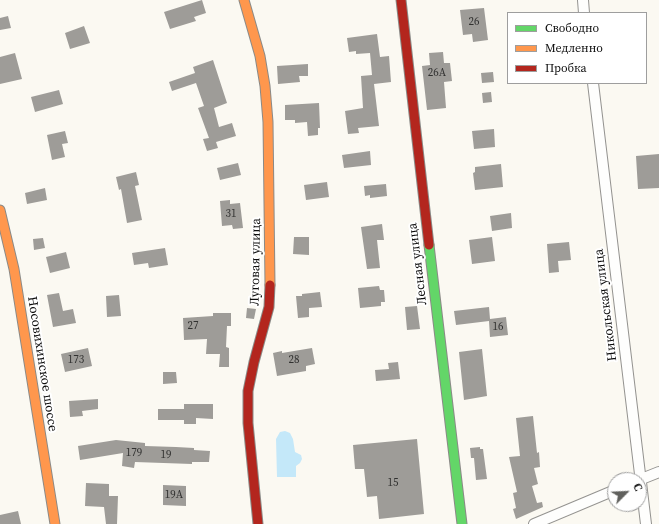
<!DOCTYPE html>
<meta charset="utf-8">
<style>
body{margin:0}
#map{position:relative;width:659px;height:524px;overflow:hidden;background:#fbf9f2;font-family:"Source Serif 4",serif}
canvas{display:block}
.legend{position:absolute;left:507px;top:12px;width:140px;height:72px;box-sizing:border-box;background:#fff;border:1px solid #9e9e9e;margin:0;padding:5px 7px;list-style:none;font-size:12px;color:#0d0d0d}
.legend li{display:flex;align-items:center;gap:8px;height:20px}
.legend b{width:20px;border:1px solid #9e9e9e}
.north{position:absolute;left:607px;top:472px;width:40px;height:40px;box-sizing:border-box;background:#fff;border:1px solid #9e9e9e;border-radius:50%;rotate:66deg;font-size:11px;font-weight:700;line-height:16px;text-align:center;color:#0d0d0d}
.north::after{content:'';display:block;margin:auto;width:14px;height:18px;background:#60605d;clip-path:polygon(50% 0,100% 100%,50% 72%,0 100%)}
</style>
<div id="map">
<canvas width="659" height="524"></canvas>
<ul class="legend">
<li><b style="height:5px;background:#63d668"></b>Свободно</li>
<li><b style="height:5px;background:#ff974d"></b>Медленно</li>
<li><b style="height:5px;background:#b3261e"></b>Пробка</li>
</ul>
<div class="north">С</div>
</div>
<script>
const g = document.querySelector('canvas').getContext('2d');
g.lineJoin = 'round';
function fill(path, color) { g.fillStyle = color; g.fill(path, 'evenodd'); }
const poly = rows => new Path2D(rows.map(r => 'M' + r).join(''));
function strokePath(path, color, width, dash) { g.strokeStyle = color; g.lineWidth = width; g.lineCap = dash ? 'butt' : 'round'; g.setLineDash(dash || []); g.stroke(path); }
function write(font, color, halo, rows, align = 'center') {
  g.font = font + ' "Source Serif 4",serif'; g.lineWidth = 4; g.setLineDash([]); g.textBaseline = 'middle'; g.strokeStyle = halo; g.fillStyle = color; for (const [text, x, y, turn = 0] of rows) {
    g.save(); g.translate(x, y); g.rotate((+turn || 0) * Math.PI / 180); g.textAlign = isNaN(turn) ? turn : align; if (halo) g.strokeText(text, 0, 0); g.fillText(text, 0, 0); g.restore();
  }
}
fill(poly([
 [285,431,290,433,293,439,295,452,301,455,302,459,300,463,296,466,296,477,277,477,276,439,280,432]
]), '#c4e8f9');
fill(poly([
 [202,0,206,13,194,17,196,21,170,29,164,12],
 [484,8,488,40,473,42,472,34,463,35,460,10],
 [8,16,11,28,0,30,0,18],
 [84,26,90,43,70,49,65,33],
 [377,34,380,57,389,56,391,82,374,84,379,126,358,128,359,133,348,134,345,111,363,108,361,76,372,75,370,53,356,54,356,51,349,52,347,38],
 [443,52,444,63,450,63,452,81,444,82,446,108,427,110,422,66,430,65,429,53],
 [15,53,22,79,0,84,0,57],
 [213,60,227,103,214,108,219,127,232,123,236,136,216,142,218,148,207,151,203,139,209,138,198,108,204,106,196,83,172,91,169,82,195,73,193,67],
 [308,64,308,76,299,76,300,82,278,84,277,66],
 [493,72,494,82,482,83,481,73],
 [59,90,63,104,35,112,31,97],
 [491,92,492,102,483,103,482,93],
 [319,103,320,128,318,128,318,135,308,136,307,122,295,123,295,120,285,120,285,105],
 [494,129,495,147,474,149,472,131],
 [65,131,68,143,62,144,65,157,52,160,47,135],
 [370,151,371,165,344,168,342,155],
 [659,154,659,188,638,189,636,156],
 [238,163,241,175,220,180,217,168],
 [501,164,503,187,475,190,473,173,475,172,475,167],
 [136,172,139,185,135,186,142,220,127,223,121,189,119,190,116,177],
 [327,182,329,197,306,200,304,185],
 [386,184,387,196,370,198,370,195,365,196,364,186],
 [45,188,47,200,27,204,25,193],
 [230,200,230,204,240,203,243,228,233,229,232,225,222,226,220,201],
 [511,213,512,228,492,231,490,216],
 [382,224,384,240,377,240,380,268,367,269,361,227],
 [294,237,309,237,309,255,293,254],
 [492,237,495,261,472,264,469,240],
 [43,238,45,248,34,250,33,239],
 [569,242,571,260,558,261,559,272,549,273,547,244],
 [165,248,168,265,149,268,148,263,134,265,132,253],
 [66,252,70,268,50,273,46,257],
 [379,286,380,290,384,290,385,302,381,302,381,306,360,308,358,288],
 [320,292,322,307,309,308,309,317,298,318,296,296,302,296,302,294],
 [59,293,63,311,73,309,76,323,53,327,47,295],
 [119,295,121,316,107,317,106,296],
 [417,306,420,329,407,330,405,307],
 [489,307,490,319,506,317,508,335,490,337,489,321,456,325,454,311],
 [247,308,256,309,254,319,246,318],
 [213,313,231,313,231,326,227,326,226,347,229,348,229,367,219,367,220,354,206,354,207,339,184,340,183,318,213,316],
 [88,348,92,366,65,372,61,354],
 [312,348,315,364,306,366,306,371,277,376,273,353,282,351,282,353],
 [482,349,487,396,464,400,459,352],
 [398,362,400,379,376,381,375,370,389,369,388,363],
 [163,372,176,372,177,383,163,384],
 [98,399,98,409,82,411,83,416,70,417,69,401],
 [184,404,213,404,213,419,196,418,196,424,184,424,184,420,158,420,158,409,184,409],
 [533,416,537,453,539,452,540,467,534,468,538,484,532,486,537,503,542,502,543,507,516,519,513,509,516,508,513,493,517,492,509,457,520,456,516,418],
 [417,439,424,514,379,519,377,496,367,497,364,469,355,469,353,445],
 [116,440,145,443,145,446,176,447,194,448,194,450,210,451,209,462,192,462,192,464,135,462,134,468,122,466,123,453,80,460,78,446],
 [480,447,480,449,483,449,487,479,476,480,474,458,471,458,470,448],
 [86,483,109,484,109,496,118,496,117,524,106,524,104,507,85,506],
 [163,485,186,486,186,506,163,505],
 [18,511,21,524,0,524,0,515]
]), '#9e9c98');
const street = poly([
 [583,0,584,13],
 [593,83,646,524],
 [639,480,659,472],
 [534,524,615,490]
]);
const fast = poly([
 [429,245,462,524]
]);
const slow = poly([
 [244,0,260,56,265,86,268,122,270,285],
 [0,210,14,269,55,524]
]);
const jam = poly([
 [401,0,429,245],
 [258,524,248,423,248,391,254,362,269,307,270,285]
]);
strokePath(street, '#949390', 12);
strokePath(fast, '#8b8a87', 11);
strokePath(slow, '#8b8a87', 11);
strokePath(jam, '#8b8a87', 11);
strokePath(street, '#fefefd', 10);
strokePath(fast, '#63d668', 9);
strokePath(slow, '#ff974d', 9);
strokePath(jam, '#b3261e', 9);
write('11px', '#313130', null, [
 ["26",474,22],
 ["26А",437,73],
 ["31",231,214],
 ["27",193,326],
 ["16",498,327],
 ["173",76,360],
 ["28",294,360],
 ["179",134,453],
 ["19",166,455],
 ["15",393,483],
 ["19А",174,495]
]);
write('13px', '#0d0d0d', '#fff', [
 ["Луговая улица",256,262,-89],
 ["Лесная улица",418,264,-97],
 ["Никольская улица",606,305,-97],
 ["Носовихинское шоссе",42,364,81]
]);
</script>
